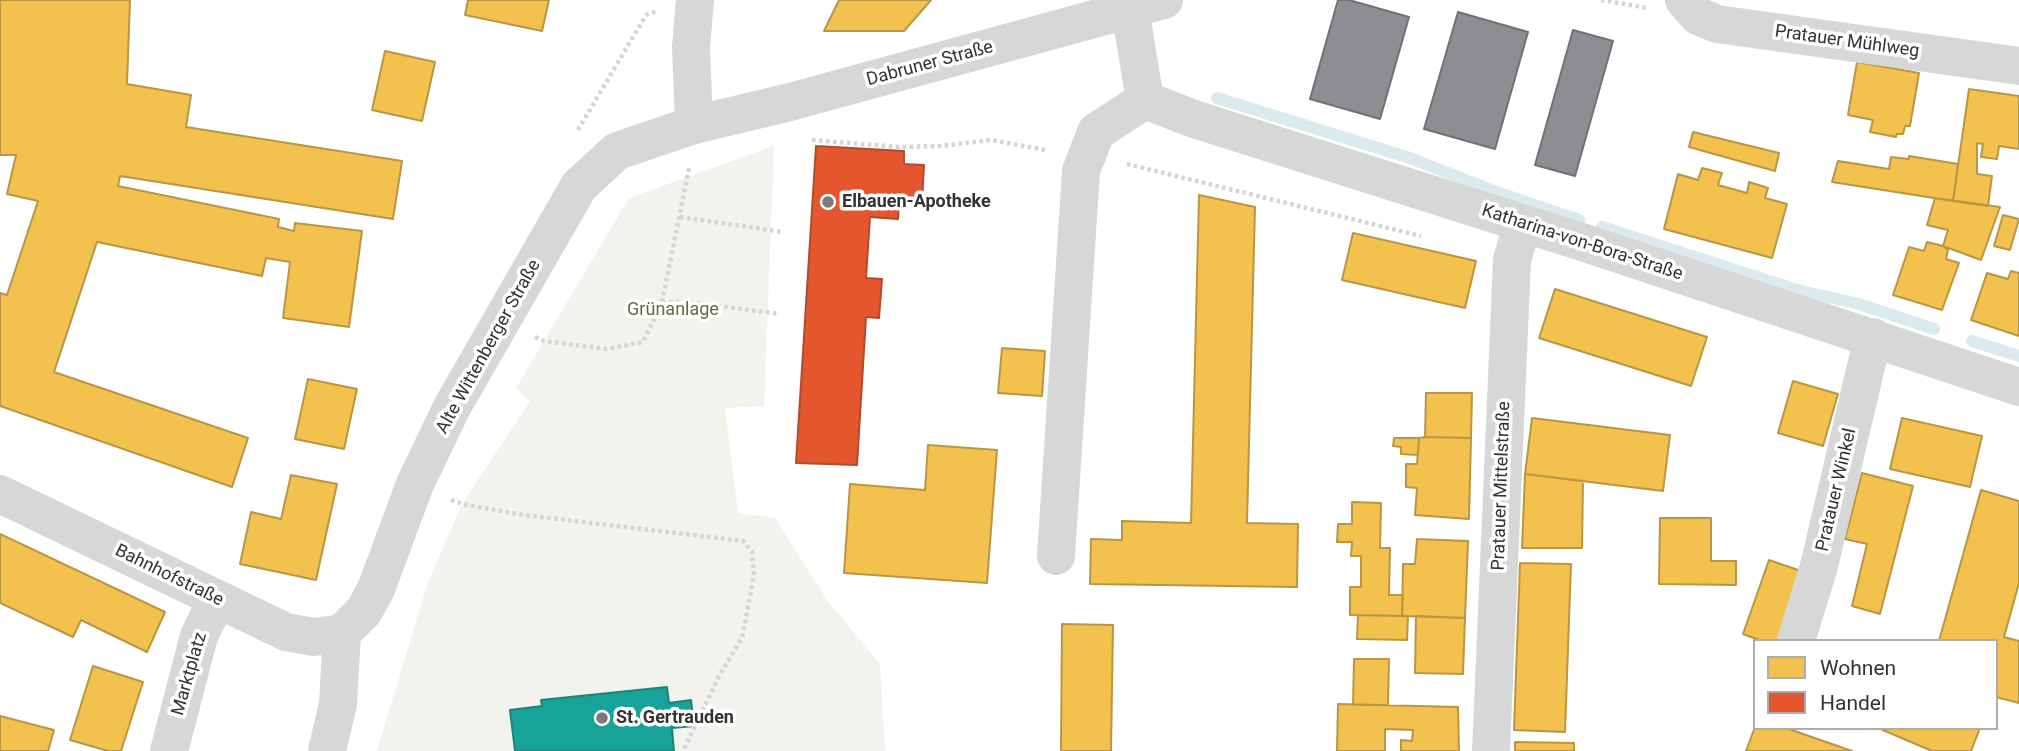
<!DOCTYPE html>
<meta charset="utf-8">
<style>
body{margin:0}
#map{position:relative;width:2019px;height:751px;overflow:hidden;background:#fff;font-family:Roboto,sans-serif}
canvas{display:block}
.legend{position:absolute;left:1753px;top:639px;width:245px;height:91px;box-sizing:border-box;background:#fff;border:2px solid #adadad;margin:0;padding:9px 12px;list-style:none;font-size:21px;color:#333}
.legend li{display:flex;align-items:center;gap:14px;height:35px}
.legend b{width:35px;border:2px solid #adadad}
</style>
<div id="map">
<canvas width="2019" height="751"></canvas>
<ul class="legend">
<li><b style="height:19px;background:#f2c14e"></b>Wohnen</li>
<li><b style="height:19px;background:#e4572e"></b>Handel</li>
</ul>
</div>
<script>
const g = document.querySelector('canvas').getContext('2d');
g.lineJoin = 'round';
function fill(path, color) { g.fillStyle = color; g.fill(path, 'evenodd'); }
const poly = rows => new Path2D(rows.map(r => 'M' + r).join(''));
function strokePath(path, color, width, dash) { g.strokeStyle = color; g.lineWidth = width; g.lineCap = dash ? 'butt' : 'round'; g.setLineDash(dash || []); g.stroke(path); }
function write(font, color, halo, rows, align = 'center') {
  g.font = font + ' Roboto,sans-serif'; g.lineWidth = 7; g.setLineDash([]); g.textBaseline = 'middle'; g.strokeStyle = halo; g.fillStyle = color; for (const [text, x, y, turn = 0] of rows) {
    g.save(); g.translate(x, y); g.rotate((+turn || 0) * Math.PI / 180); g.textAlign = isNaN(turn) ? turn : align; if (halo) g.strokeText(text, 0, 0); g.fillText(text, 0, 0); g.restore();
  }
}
fill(poly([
 [774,146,764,406,725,408,738,513,775,518,827,600,880,664,885,751,377,751,427,585,462,504,530,401,516,388,629,198]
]), '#f1f3ec');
const homes = poly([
 [0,0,130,0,127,84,191,95,186,127,402,161,393,219,120,176,118,186,279,219,278,227,294,231,295,223,362,231,349,327,283,318,290,262,266,258,262,276,97,242,54,372,248,438,232,487,0,406,0,293,7,295,38,201,7,194,16,155,0,155,0,0],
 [468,0,549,0,542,31,465,15,468,0],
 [839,0,931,0,904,31,824,31,839,0],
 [385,51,435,62,422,121,372,110,385,51],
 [1857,62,1919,73,1910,126,1905,126,1903,134,1897,134,1896,137,1870,132,1873,120,1848,115,1857,62],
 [1969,89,2019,96,2019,149,1999,146,1997,159,1981,157,1983,144,1977,143,1977,174,1992,176,1988,206,1953,201,1969,89],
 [1693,132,1779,153,1775,171,1689,147,1693,132],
 [1909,156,1958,164,1953,201,1832,182,1838,161,1889,169,1891,157,1909,159,1909,156],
 [1702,168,1722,173,1718,185,1747,193,1749,182,1768,188,1765,198,1787,204,1772,258,1664,229,1678,174,1698,180,1702,168],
 [1199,195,1255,207,1247,523,1298,524,1297,587,1090,584,1091,539,1122,540,1122,521,1191,523,1199,195],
 [1935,198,2000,207,1981,260,1943,246,1948,230,1927,225,1935,198],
 [2003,215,2019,219,2010,250,1994,246,2003,215],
 [1353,233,1476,261,1465,308,1342,280,1353,233],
 [1927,242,1943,246,1948,250,1946,259,1959,263,1942,310,1893,295,1909,247,1924,251,1927,242],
 [2011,271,2019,273,2019,336,1971,320,1987,273,2008,279,2011,271],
 [1555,289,1707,337,1691,386,1539,338,1555,289],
 [1002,348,1045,351,1042,396,998,393,1002,348],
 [308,379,357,389,344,449,295,439,308,379],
 [1793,381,1838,394,1823,446,1778,433,1793,381],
 [1426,393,1472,393,1471,438,1425,437,1426,393],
 [1532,418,1670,435,1663,491,1525,474,1532,418],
 [1902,418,1982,436,1970,487,1890,469,1902,418],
 [1425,437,1471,438,1469,519,1415,515,1417,488,1406,487,1406,464,1417,464,1419,438,1425,437],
 [1394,438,1419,438,1418,455,1401,454,1401,447,1393,446,1394,438],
 [928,445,997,450,987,583,844,573,850,484,925,490,928,445],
 [1862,473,1913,486,1880,614,1852,606,1867,544,1845,539,1862,473],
 [1525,474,1583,481,1582,548,1522,548,1525,474],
 [291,475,337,484,316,580,240,564,251,512,281,519,291,475],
 [1981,490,2019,501,2019,583,2004,637,2019,641,2019,703,1996,697,1996,641,1939,641,1981,490],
 [1352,502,1381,503,1380,548,1390,548,1389,595,1403,595,1402,616,1350,615,1350,587,1361,587,1361,556,1351,556,1352,542,1337,542,1338,524,1352,524,1352,502],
 [1660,518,1711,518,1711,561,1736,561,1736,585,1659,584,1660,518],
 [0,534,165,612,147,652,81,620,73,637,0,603,0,534],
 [1417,539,1468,541,1465,618,1402,616,1403,564,1415,564,1417,539],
 [1769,560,1804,572,1779,641,1762,641,1743,634,1769,560],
 [1520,563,1571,564,1565,732,1514,730,1520,563],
 [1358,615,1408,616,1407,640,1357,639,1358,615],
 [1416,616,1465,618,1463,674,1415,673,1416,616],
 [1062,624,1113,625,1111,751,1061,751,1062,624],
 [1354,659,1389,659,1388,705,1353,705,1354,659],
 [93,666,143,682,121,751,108,751,70,740,93,666],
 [1338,704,1458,707,1459,751,1401,751,1401,740,1412,741,1413,730,1385,729,1385,751,1337,751,1338,704],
 [0,716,54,730,48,751,0,751,0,716],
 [1755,727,1786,728,1852,751,1746,751,1755,727],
 [1878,728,1980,728,1971,751,1932,751,1878,728],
 [1515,742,1574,743,1574,751,1515,751,1515,742]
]);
fill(homes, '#f2c14e');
strokePath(homes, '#b99646', 2);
const shops = poly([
 [816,146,904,151,904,164,924,165,922,202,899,201,898,219,870,217,866,278,882,279,879,318,866,317,857,465,796,463,816,146]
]);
fill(shops, '#e4572e');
strokePath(shops, '#af4c30', 2);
const public = poly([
 [667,687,669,703,691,700,694,726,672,728,674,751,515,751,510,710,542,706,541,700,667,687]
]);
fill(public, '#17a398');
strokePath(public, '#1f817a', 2);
const industry = poly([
 [1338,0,1349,0,1409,17,1380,119,1310,99,1338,0],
 [1458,12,1528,32,1495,149,1424,129,1458,12],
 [1573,30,1613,41,1575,176,1535,165,1573,30]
]);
fill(industry, '#8d8d92');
strokePath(industry, '#727276', 2);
strokePath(poly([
 [1217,98,1410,158,1499,193,1579,220],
 [1602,227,1797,290,1859,304,1934,329],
 [1972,341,2019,356]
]), '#daeaed', 12);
strokePath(poly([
 [1601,0,1648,8],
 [578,130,646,15,657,11],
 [812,140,899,147,941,146,991,140,1046,150],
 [1127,164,1421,236],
 [680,217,783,232],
 [662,302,689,168],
 [535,337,544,341,607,349,643,342,662,302,690,302,780,314],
 [451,500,462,504,524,515,743,541,752,552,754,575,742,638,719,676,683,751]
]), '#d5d5d5', 4.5, [3.5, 3.5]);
strokePath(poly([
 [1684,0,1698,16,1717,24,2019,66],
 [1130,9,1145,100],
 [1145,100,1194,119,1582,242,2019,387],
 [694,125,691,47,695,0],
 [0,494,286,632,314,637,342,633],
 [1056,556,1081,171,1096,132,1145,100],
 [1796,641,1819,566,1873,337],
 [169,751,199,636,217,599],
 [327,751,338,704,342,633,364,611,376,589,415,484,452,407,579,186,617,151,694,125,790,102,1164,0],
 [1491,751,1512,260,1523,223]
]), '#d7d7d7', 38);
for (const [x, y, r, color] of [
 [828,202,7,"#7a7a7a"],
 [602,718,7,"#7a7a7a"]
]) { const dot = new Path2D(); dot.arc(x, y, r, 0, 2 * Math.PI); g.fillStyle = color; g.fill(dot); strokePath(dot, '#fff', 2.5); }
write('18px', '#333', '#fff', [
 ["Pratauer Mühlweg",1847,42,8],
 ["Dabruner Straße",930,64,-15],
 ["Katharina-von-Bora-Straße",1582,243,18],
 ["Alte Wittenberger Straße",489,347,-61],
 ["Pratauer Mittelstraße",1502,486,-88],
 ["Pratauer Winkel",1837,490,-77],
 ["Bahnhofstraße",169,576,26],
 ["Marktplatz",190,674,-74]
]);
write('bold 18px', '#333', '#fff', [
 ["Elbauen-Apotheke",842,202],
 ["St. Gertrauden",616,718]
], 'left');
write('18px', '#606c43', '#fff', [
 ["Grünanlage",673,310]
]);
</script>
